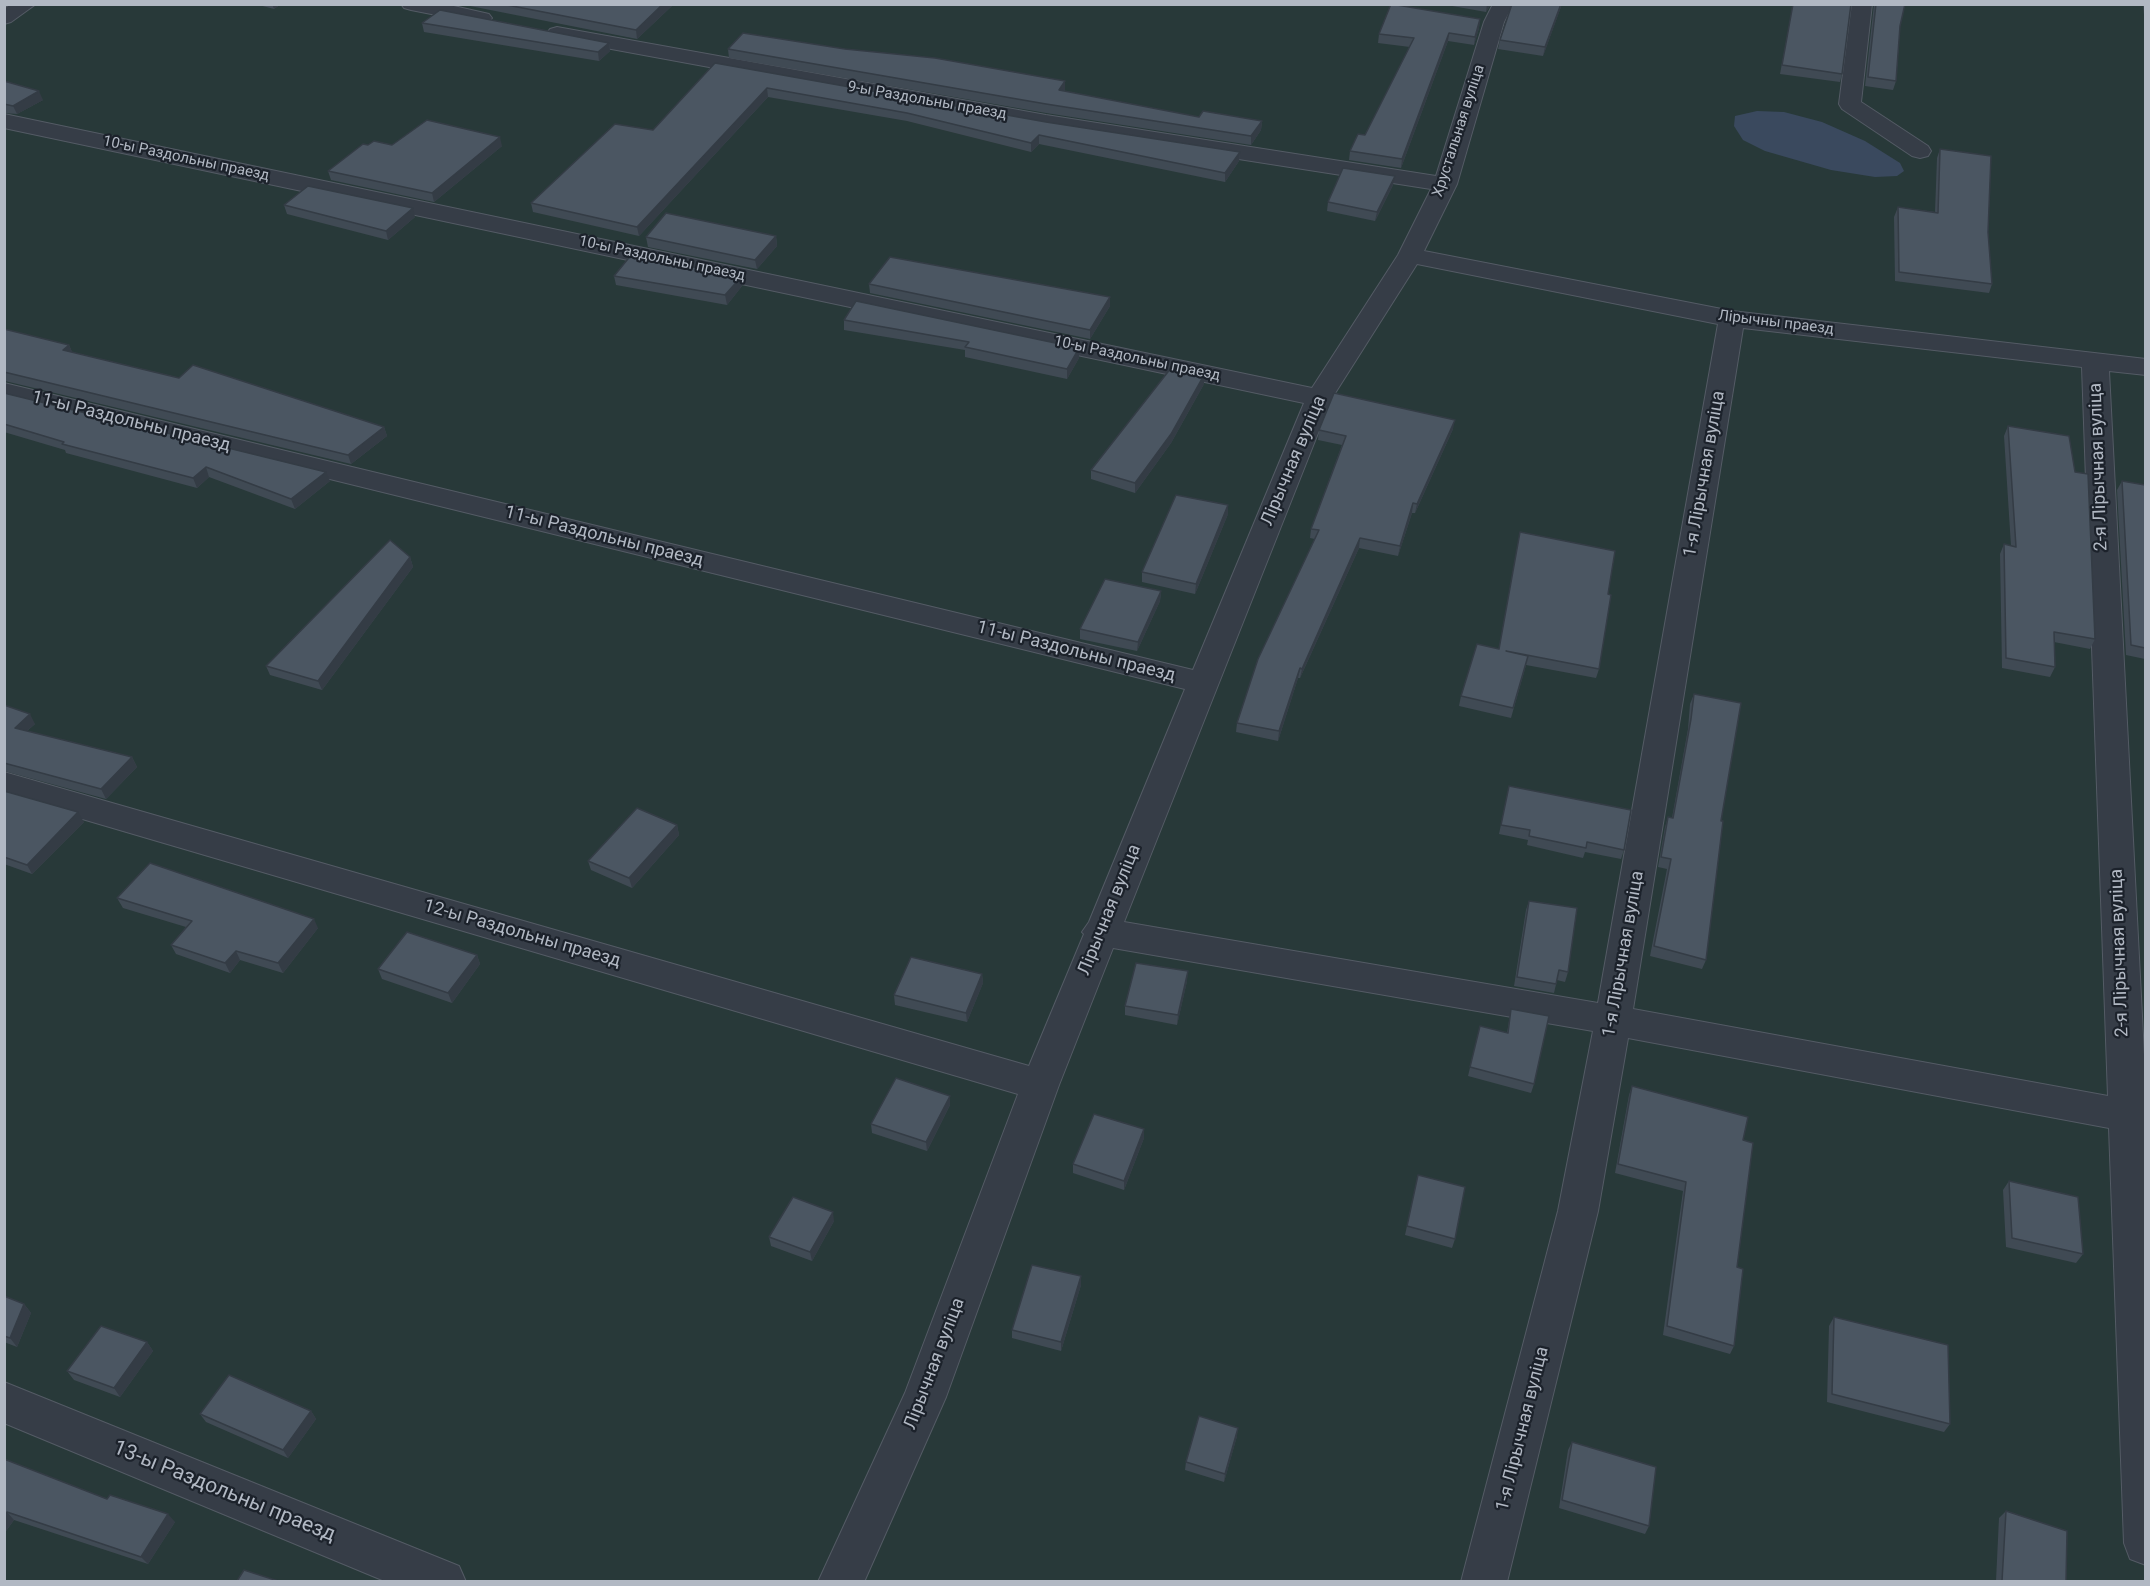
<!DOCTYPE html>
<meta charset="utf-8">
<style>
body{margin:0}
#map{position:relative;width:2150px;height:1586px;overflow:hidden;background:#232b36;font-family:Roboto,sans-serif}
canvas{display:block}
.frame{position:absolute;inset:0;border:6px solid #b1b8c3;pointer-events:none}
</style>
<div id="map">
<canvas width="2150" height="1586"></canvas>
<div class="frame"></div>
</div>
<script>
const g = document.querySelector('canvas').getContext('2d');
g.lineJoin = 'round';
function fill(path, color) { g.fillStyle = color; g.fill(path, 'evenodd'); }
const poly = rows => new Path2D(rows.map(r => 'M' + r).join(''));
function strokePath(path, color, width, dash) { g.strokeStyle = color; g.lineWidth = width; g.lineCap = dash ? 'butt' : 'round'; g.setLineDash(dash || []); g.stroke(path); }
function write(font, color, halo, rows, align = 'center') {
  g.font = font + ' Roboto,sans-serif'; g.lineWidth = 4.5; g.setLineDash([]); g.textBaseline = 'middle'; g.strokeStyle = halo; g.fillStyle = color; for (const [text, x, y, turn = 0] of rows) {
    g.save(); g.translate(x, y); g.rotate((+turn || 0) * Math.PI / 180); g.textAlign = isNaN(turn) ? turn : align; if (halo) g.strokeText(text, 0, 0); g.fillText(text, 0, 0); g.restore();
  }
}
fill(poly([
 [5,5,2145,5,2145,1581,5,1581]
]), '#283939');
fill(poly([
 [1757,111,1784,112,1822,122,1865,141,1900,163,1904,171,1897,176,1875,177,1831,170,1765,151,1743,140,1734,126,1735,116]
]), '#3a495e');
const minor = poly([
 [11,4,36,4,11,22,4,24,4,9,11,4],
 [401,4,445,4,489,14,492,18,489,22,482,24,411,10,404,8,401,4],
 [1493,4,1513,4,1504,22,1457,184,1424,251,1732,311,2146,359,2146,375,2109,371,2146,1094,2146,1565,2130,1559,2124,1543,2109,1128,1628,1038,1598,1211,1507,1582,1461,1582,1558,1211,1593,1031,1113,948,1059,1085,946,1397,864,1582,818,1582,905,1393,1018,1094,4,796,4,772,1029,1066,1084,934,1082,932,1089,922,1185,689,4,399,4,383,1193,670,1304,403,4,128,4,114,1312,388,1398,255,1431,189,1046,129,557,39,550,37,547,33,550,29,557,27,1046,115,1436,176,1484,22,1493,4],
 [1417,264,1718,324,1598,1003,1124,922,1332,398,1417,264],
 [1743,328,2082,367,2108,1096,1633,1009,1743,328],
 [1852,4,1872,4,1861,102,1928,146,1931,151,1928,156,1920,158,1912,156,1842,109,1839,104,1852,4],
 [4,1382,459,1566,466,1582,387,1582,4,1423,4,1382]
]);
strokePath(minor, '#545b65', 2);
fill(minor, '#363d47');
fill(poly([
 [255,4,281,4,274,9],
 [460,4,674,4,637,39],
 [1441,4,1491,4,1486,12],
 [1562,4,1543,56,1498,49,1500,40],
 [1793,4,1851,4,1842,74,1840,82,1780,74],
 [1874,4,1905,4,1900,26,1896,81,1893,90,1865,86],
 [2143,4,2145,4,2145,16,2144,15],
 [1480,19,1479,28,1474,45,1448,41,1401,168,1349,160,1350,151,1365,135,1410,47,1378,43,1379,34],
 [422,23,609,43,610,51,599,61,424,32],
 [728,49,1065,90,1065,91,1199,117,1262,121,1261,130,1251,145,1046,113,729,58],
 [715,63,1046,122,1240,152,1239,161,1225,182,1039,144,1031,152,907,121,768,97,639,236,533,212,531,203,653,130],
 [4,81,43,100,17,114,4,113],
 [368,145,392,145,502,146,434,202,331,180,328,171],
 [1940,149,1988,232,1992,284,1989,293,1895,281,1894,217,1898,207,1935,212,1937,158],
 [1393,185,1375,221,1327,211,1328,202],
 [284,205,415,217,388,240,287,214],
 [776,236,777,246,757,269,648,247,646,237],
 [614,276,742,286,727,305,616,285],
 [869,284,1110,306,1090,339,870,293],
 [844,320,1079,358,1067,379,965,357,965,350,844,330],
 [4,329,69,345,72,352,384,427,387,436,351,464,5,381],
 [1204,384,1171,443,1135,493,1091,479,1091,470],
 [4,393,330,481,295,509,209,477,197,488,66,453,65,450,4,432],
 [2008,426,2095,639,2090,649,2054,642,2055,667,2050,677,2002,668,2000,554,2004,544,2011,546,2004,436],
 [1453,429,1415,513,1412,513,1398,556,1359,548,1300,678,1298,678,1278,741,1236,732,1237,723,1315,539,1310,538,1311,529,1342,445,1318,440,1319,430],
 [2122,481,2145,485,2145,695,2145,659,2126,655,2117,490],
 [1228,514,1195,594,1142,582,1142,572],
 [410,557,413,567,322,690,270,675,266,666],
 [1161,591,1160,601,1137,651,1080,639,1080,629],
 [1608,594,1599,669,1596,678,1526,665,1511,718,1459,706,1461,696,1498,649],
 [1694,694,1721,821,1706,960,1702,969,1650,956,1667,869,1658,867,1665,827,1668,817,1672,818,1688,729,1690,704],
 [4,705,35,724,27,731,132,757,137,767,106,799,4,771],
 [1509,786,1624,850,1621,859,1585,852,1583,858,1527,845,1528,840,1499,834],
 [4,791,84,822,32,874,4,864],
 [677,825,679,835,632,888,591,870,588,861],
 [117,898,318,928,283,973,240,960,230,973,176,954,171,945,186,927,123,908],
 [1529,901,1568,972,1565,982,1557,980,1554,993,1514,986,1526,910],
 [477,955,480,964,452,1003,382,979,378,969],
 [982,974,983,983,967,1022,895,1005,894,995],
 [1187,981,1177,1025,1125,1015,1125,1006],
 [1511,1009,1534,1084,1531,1093,1468,1076,1480,1026,1507,1033],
 [1632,1086,1743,1140,1734,1346,1730,1354,1663,1335,1683,1191,1615,1173,1629,1095],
 [950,1096,950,1105,927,1151,872,1133,871,1124],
 [1144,1138,1124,1190,1073,1173,1073,1164],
 [1418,1175,1455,1239,1452,1248,1405,1235],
 [2009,1181,2083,1254,2076,1263,2006,1247,2003,1190],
 [834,1221,812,1261,771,1246,769,1237],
 [1081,1276,1081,1285,1061,1351,1012,1338,1012,1330],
 [4,1296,24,1304,31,1313,17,1347,4,1342],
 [1834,1317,1950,1424,1944,1432,1827,1402,1829,1326],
 [147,1342,153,1351,120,1397,74,1380,67,1371],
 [311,1411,316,1419,288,1458,206,1422,200,1414],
 [1237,1436,1224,1482,1185,1470,1186,1462],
 [1572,1442,1649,1526,1645,1534,1559,1508,1568,1450],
 [4,1459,107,1499,175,1522,148,1564,14,1520,6,1531,4,1530],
 [2006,1511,2066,1581,1996,1581,1999,1518]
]), '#404a54');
fill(poly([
 [272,4,281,4,274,9],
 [663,4,674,4,637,39,636,30],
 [1487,4,1491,4,1486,12],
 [1561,4,1562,4,1543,56,1545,47],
 [1480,19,1479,28,1474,45,1475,37],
 [1449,33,1448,41,1401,168,1402,159],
 [609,43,610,51,599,61,598,52],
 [1065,81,1065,90,1059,98,1059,90],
 [767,88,768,97,639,236,637,227],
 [39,91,43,100,17,114,13,106],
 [1262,121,1261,130,1251,145,1251,136],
 [1039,135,1039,144,1031,152,1031,143],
 [500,137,502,146,434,202,432,193],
 [1240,152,1239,161,1225,182,1225,173],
 [1395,176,1393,185,1375,221,1377,212],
 [413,208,415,217,388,240,386,231],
 [776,236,777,246,757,269,755,260],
 [741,277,742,286,727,305,725,295],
 [1110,297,1110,306,1090,339,1090,330],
 [69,345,73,354,63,350],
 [1079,348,1079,358,1067,379,1067,369],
 [1204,375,1204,384,1171,443,1135,493,1135,483],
 [1455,420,1453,429,1415,513,1417,504],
 [384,427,387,436,351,464,348,455],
 [206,467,209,477,197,488,193,478],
 [326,472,330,481,295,509,291,499],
 [1413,503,1412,513,1398,556,1400,546],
 [1228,505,1228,514,1195,594,1196,584],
 [1360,538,1359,548,1300,678,1302,669],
 [410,557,413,567,322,690,318,681],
 [1161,591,1160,601,1137,651,1138,642],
 [1300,668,1298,678,1278,741,1279,731],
 [30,714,35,724,20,737,15,728],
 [132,757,137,767,106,799,101,789],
 [78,812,84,822,32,874,27,865],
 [677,825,679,835,632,888,629,878],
 [314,919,318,928,283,973,278,963],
 [236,951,240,960,230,973,225,963],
 [477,955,480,964,452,1003,448,993],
 [1188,971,1187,981,1177,1025,1178,1015],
 [982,974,983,983,967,1022,966,1013],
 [950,1096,950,1105,927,1151,926,1142],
 [1144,1129,1144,1138,1124,1190,1124,1181],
 [833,1212,834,1221,812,1261,810,1252],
 [1081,1276,1081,1285,1061,1351,1061,1342],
 [24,1304,31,1313,17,1347,10,1338],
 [147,1342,153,1351,120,1397,114,1388],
 [311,1411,316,1419,288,1458,283,1450],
 [1238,1428,1237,1436,1224,1482,1225,1474],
 [7,1512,14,1520,6,1531,4,1529,4,1515],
 [168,1514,175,1522,148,1564,141,1557]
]), '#343c45');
const building = poly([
 [502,4,663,4,636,30,502,4],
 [1391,4,1480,19,1475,37,1449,33,1402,159,1350,151,1358,134,1365,135,1414,38,1379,34,1391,4],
 [1512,4,1561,4,1545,47,1500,40,1512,4],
 [1793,4,1851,4,1842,74,1782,65,1793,4],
 [1876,4,1905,4,1900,26,1896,81,1868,77,1876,4],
 [440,10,609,43,598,52,422,23,440,10],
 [743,33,845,49,935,58,1065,81,1059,90,1199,117,1203,111,1262,121,1251,136,1046,104,728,49,743,33],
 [715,63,1046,122,1240,152,1225,173,1039,135,1031,143,907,113,767,88,637,227,531,203,615,124,653,130,715,63],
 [4,81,39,91,13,106,4,104,4,81],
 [427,120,500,137,432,193,328,171,363,144,368,145,374,141,392,145,427,120],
 [1940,149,1991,156,1988,232,1992,284,1899,272,1898,207,1938,213,1940,149],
 [1343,168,1395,176,1377,212,1328,202,1343,168],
 [308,186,413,208,386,231,284,205,308,186],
 [666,213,776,236,755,260,646,237,666,213],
 [632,254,741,277,725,295,614,276,632,254],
 [890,257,1110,297,1090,330,869,284,890,257],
 [856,301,1079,348,1067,369,965,347,969,342,844,320,856,301],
 [4,329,69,345,63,350,179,378,193,365,384,427,348,455,4,372,4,329],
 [1171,368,1204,375,1171,434,1135,483,1091,470,1171,368],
 [4,393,326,472,291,499,206,467,193,478,62,444,64,442,4,424,4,393],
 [1334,393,1455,420,1417,504,1413,503,1400,546,1360,538,1302,669,1300,668,1279,731,1237,723,1258,659,1319,530,1311,529,1346,436,1319,430,1334,393],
 [2008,426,2069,436,2075,472,2088,474,2095,639,2054,632,2055,667,2006,658,2004,544,2016,547,2008,426],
 [2122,481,2145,485,2145,648,2131,645,2122,481],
 [1176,495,1228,505,1196,584,1142,572,1176,495],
 [1520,532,1615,551,1608,594,1611,595,1599,669,1506,651,1528,656,1513,708,1461,696,1477,644,1499,649,1520,532],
 [390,540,410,557,318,681,266,666,390,540],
 [1105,579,1161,591,1138,642,1080,629,1105,579],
 [1694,694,1741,703,1721,821,1723,821,1706,960,1654,946,1671,859,1661,857,1668,817,1673,818,1691,719,1694,694],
 [4,705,30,714,15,728,132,757,101,789,4,763,4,705],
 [1509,786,1631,810,1624,850,1587,842,1586,848,1529,836,1530,830,1501,825,1509,786],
 [4,791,78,812,27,865,4,857,4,791],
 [637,808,677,825,629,878,588,861,637,808],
 [150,863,314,919,278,963,236,951,225,963,171,945,192,921,117,898,150,863],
 [1529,901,1577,908,1568,972,1559,970,1556,984,1517,977,1529,901],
 [407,932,477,955,448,993,378,969,407,932],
 [911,957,982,974,966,1013,894,995,911,957],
 [1136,963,1188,971,1178,1015,1125,1006,1136,963],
 [1511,1009,1549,1016,1534,1084,1470,1067,1480,1026,1508,1033,1511,1009],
 [896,1078,950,1096,926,1142,871,1124,896,1078],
 [1632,1086,1748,1117,1743,1140,1753,1143,1737,1267,1743,1269,1734,1346,1667,1326,1686,1182,1618,1164,1632,1086],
 [1094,1114,1144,1129,1124,1181,1073,1164,1094,1114],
 [1418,1175,1465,1187,1455,1239,1407,1226,1418,1175],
 [2009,1181,2078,1197,2083,1254,2012,1238,2009,1181],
 [793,1197,833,1212,810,1252,769,1237,793,1197],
 [1032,1265,1081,1276,1061,1342,1012,1330,1032,1265],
 [4,1296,24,1304,10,1338,4,1336,4,1296],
 [1834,1317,1948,1345,1950,1424,1832,1394,1834,1317],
 [101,1326,147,1342,114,1388,67,1371,101,1326],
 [229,1375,311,1411,283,1450,200,1414,229,1375],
 [1199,1416,1238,1428,1225,1474,1186,1462,1199,1416],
 [1572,1442,1656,1467,1649,1526,1562,1500,1572,1442],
 [4,1459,107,1499,110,1495,168,1514,141,1557,7,1512,4,1515,4,1459],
 [2006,1511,2067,1531,2066,1581,2002,1581,2006,1511],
 [244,1570,278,1581,237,1581,244,1570]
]);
fill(building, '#4b5662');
strokePath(building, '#343c45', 1.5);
write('15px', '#b1b8c3', '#1c222b', [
 ["9-ы Раздольны праезд",927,101,10],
 ["Хрустальная вуліца",1459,131,-72],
 ["10-ы Раздольны праезд",186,159,12],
 ["10-ы Раздольны праезд",662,259,12],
 ["Лірычны праезд",1776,323,7],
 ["10-ы Раздольны праезд",1137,359,12]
]);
write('18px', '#b1b8c3', '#1c222b', [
 ["11-ы Раздольны праезд",131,422,14],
 ["Лірычная вуліца",1294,461,-67],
 ["2-я Лірычная вуліца",2099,467,-92],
 ["1-я Лірычная вуліца",1705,474,-80],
 ["11-ы Раздольны праезд",604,537,14],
 ["11-ы Раздольны праезд",1076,652,14],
 ["Лірычная вуліца",1110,910,-68],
 ["12-ы Раздольны праезд",522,934,16],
 ["2-я Лірычная вуліца",2120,953,-92],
 ["1-я Лірычная вуліца",1624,954,-80],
 ["Лірычная вуліца",935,1364,-69],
 ["1-я Лірычная вуліца",1523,1429,-76]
]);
write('21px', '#b1b8c3', '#1c222b', [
 ["13-ы Раздольны праезд",224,1492,22]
]);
</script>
